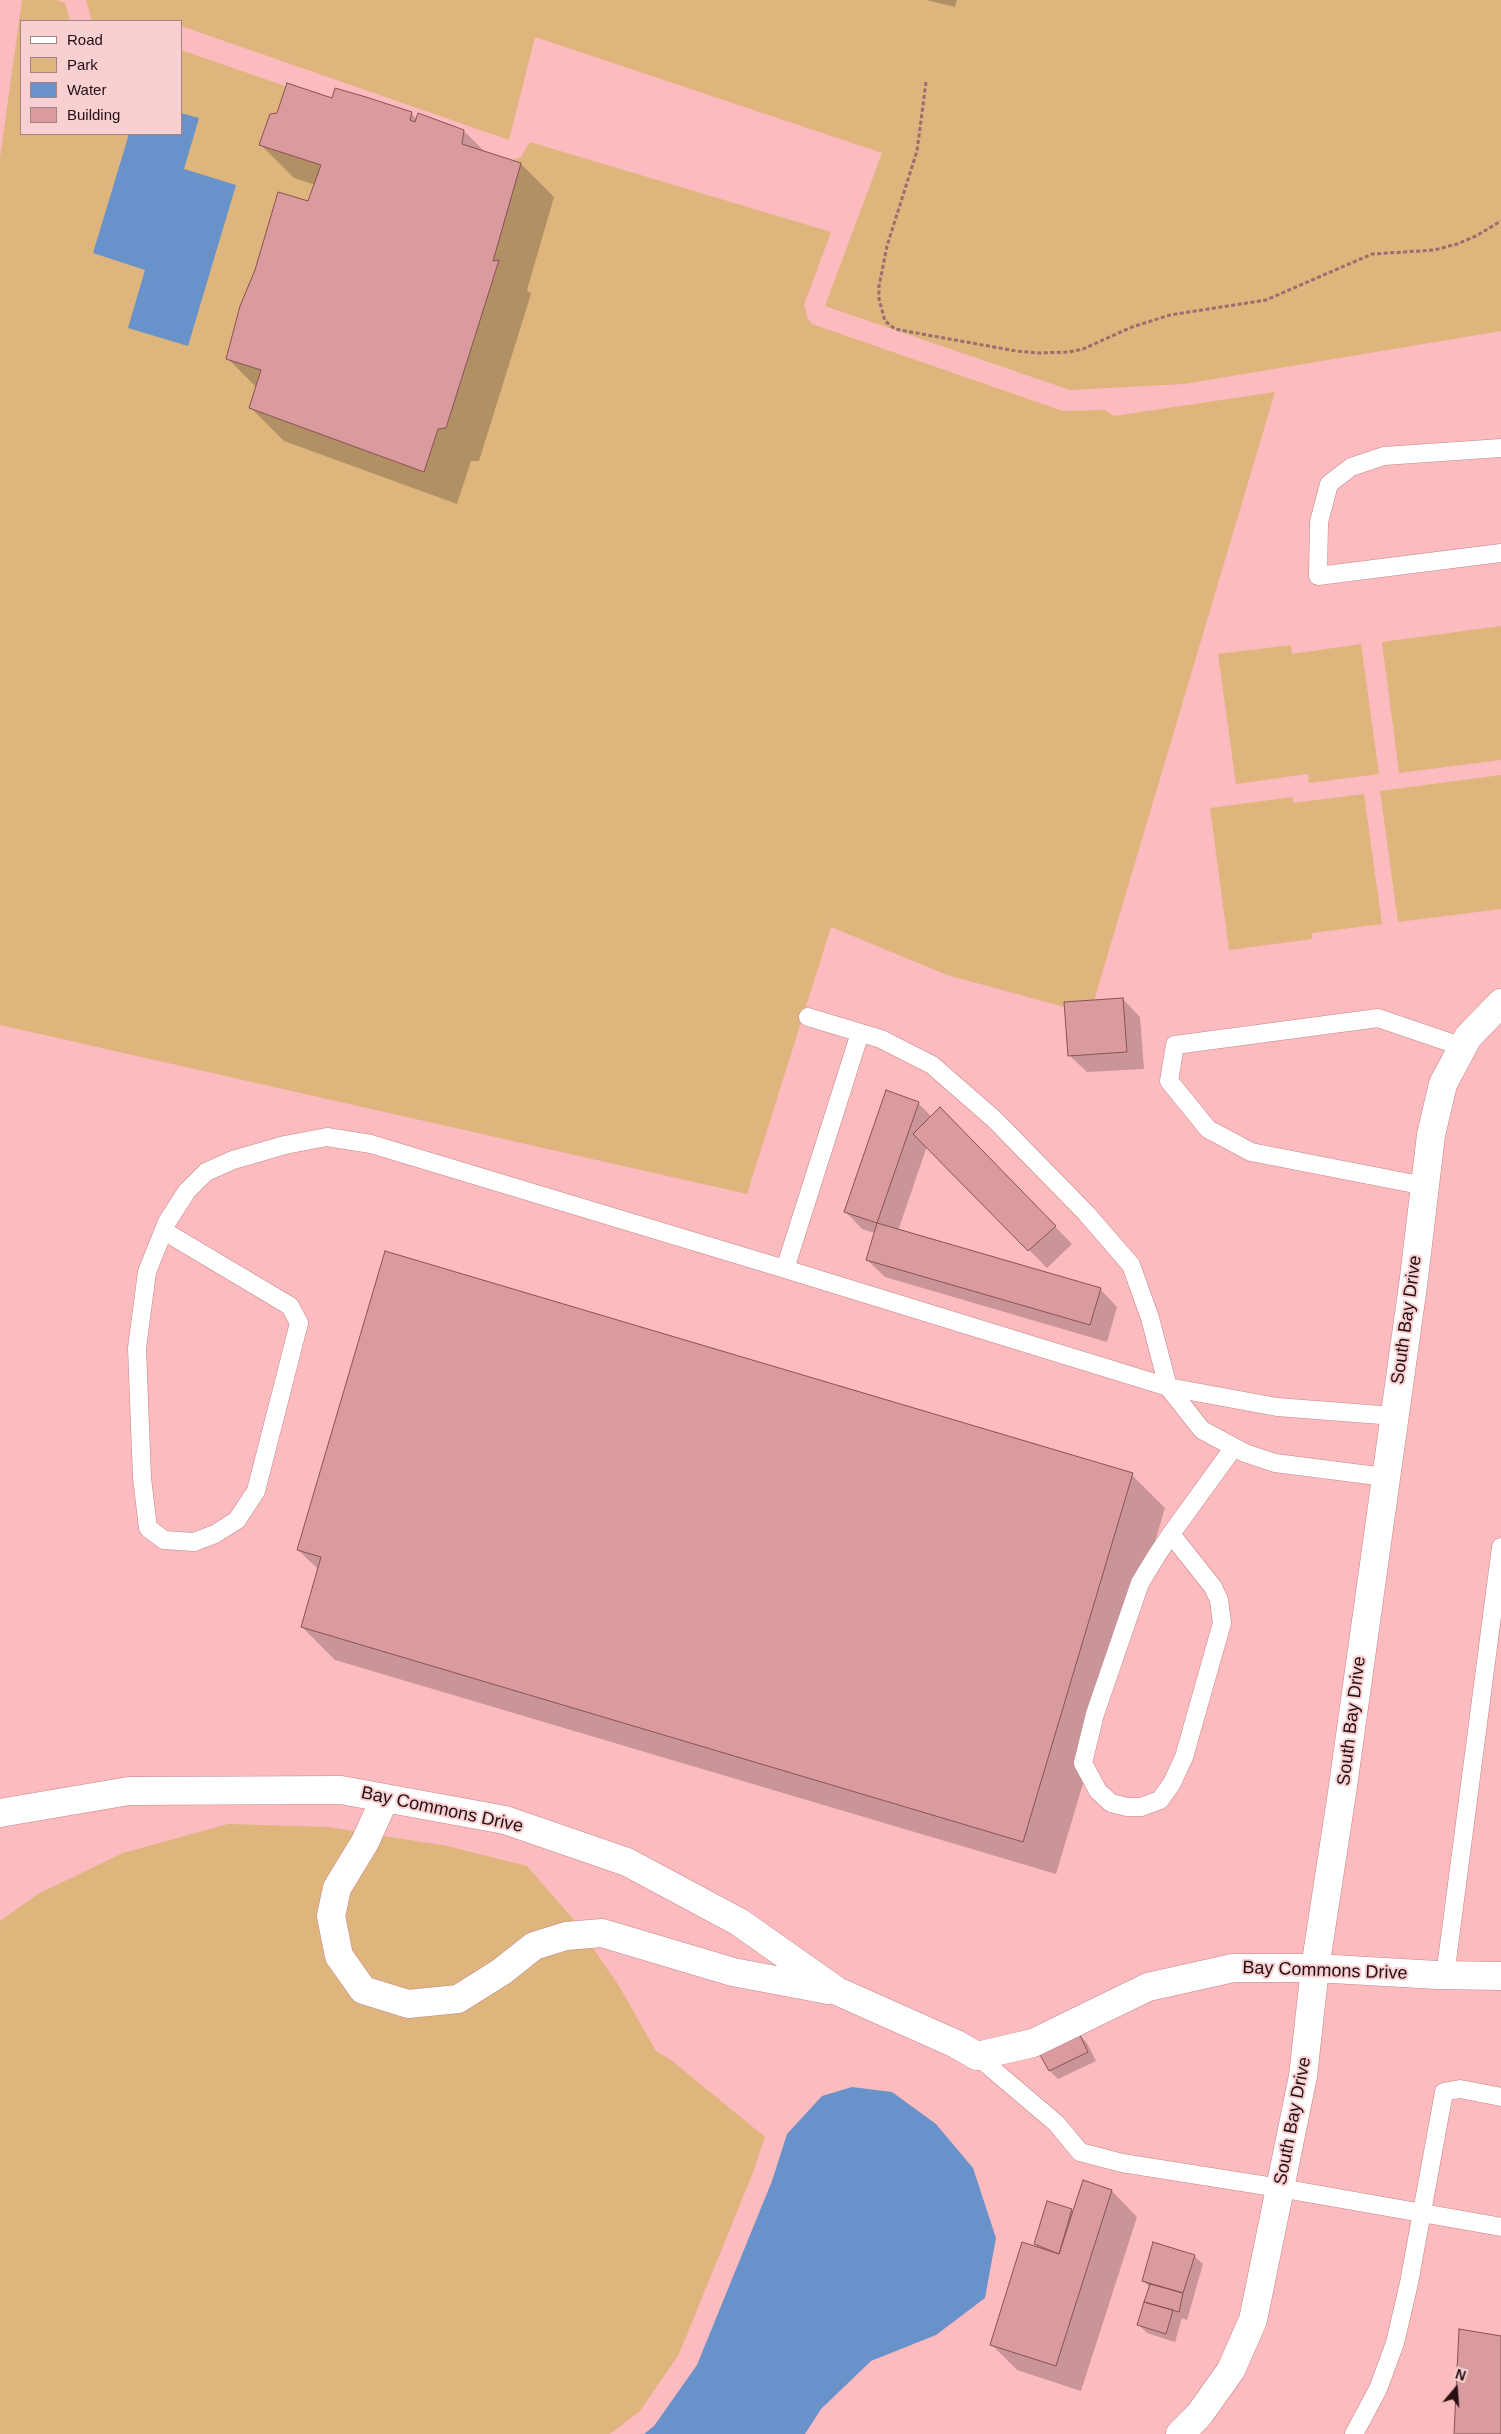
<!DOCTYPE html>
<style>
body{margin:0}
#map{position:relative;width:1501px;height:2434px;overflow:hidden;background:#fcbbbe;font-family:Arial,sans-serif}
canvas{display:block}
.legend{position:absolute;left:20px;top:20px;width:162px;height:115px;box-sizing:border-box;background:#f8d0d1;border:1px solid #a48384;margin:0;padding:6px 9px;list-style:none;font-size:15px;color:#250f11}
.legend li{display:flex;align-items:center;gap:10px;height:25px}
.legend b{width:25px;border:1px solid #a48384}
.north{position:absolute;left:1431px;top:2364px;width:50px;height:50px;-webkit-text-stroke:4px #f8d0d1;paint-order:stroke;rotate:18deg;font-size:14px;font-weight:700;line-height:20px;text-align:center;color:#250f11}
.north::after{content:'';display:block;margin:auto;width:18px;height:22px;background:#250f11;clip-path:polygon(50% 0,100% 100%,50% 72%,0 100%)}
</style>
<div id="map">
<canvas width="1501" height="2434"></canvas>
<ul class="legend">
<li><b style="height:6px;background:#fff"></b>Road</li>
<li><b style="height:14px;background:#ddb57d"></b>Park</li>
<li><b style="height:14px;background:#6892c9"></b>Water</li>
<li><b style="height:14px;background:#da9b9e"></b>Building</li>
</ul>
<div class="north">N</div>
</div>
<script>
const g = document.querySelector('canvas').getContext('2d');
g.lineJoin = 'round';
function fill(path, color) { g.fillStyle = color; g.fill(path, 'evenodd'); }
const poly = rows => new Path2D(rows.map(r => 'M' + r).join(''));
function strokePath(path, color, width, dash) { g.strokeStyle = color; g.lineWidth = width; g.lineCap = dash ? 'butt' : 'round'; g.setLineDash(dash || []); g.stroke(path); }
function write(font, color, halo, rows, align = 'center') {
  g.font = font + ' Arial,sans-serif'; g.lineWidth = 4; g.setLineDash([]); g.textBaseline = 'middle'; g.strokeStyle = halo; g.fillStyle = color; for (const [text, x, y, turn = 0] of rows) {
    g.save(); g.translate(x, y); g.rotate((+turn || 0) * Math.PI / 180); g.textAlign = isNaN(turn) ? turn : align; if (halo) g.strokeText(text, 0, 0); g.fillText(text, 0, 0); g.restore();
  }
}
fill(poly([
 [22,0,56,0,65,3,70,21,21,21,21,134,181,134,181,50,502,161,508,162,521,157,530,142,831,232,804,305,808,319,812,324,1063,411,1105,410,1114,416,1275,392,1090,1014,947,975,831,927,747,1194,0,1025,0,158],
 [86,0,1501,0,1501,331,1184,384,1070,390,825,306,882,153,535,37,509,140,181,26,181,21,92,21],
 [1501,626,1501,760,1399,773,1382,642],
 [1361,644,1379,774,1309,783,1308,774,1236,784,1218,654,1291,645,1292,654],
 [1501,775,1501,909,1398,922,1380,791],
 [1364,794,1382,924,1312,933,1312,939,1229,950,1210,808,1293,797,1293,803],
 [228,1824,328,1827,447,1846,527,1866,573,1919,619,1986,656,2051,671,2060,765,2137,752,2175,679,2354,640,2411,610,2434,0,2434,0,1921,38,1894,123,1853]
]), '#ddb57d');
fill(poly([
 [181,113,199,118,184,169,236,185,188,346,128,328,145,270,93,253,129,134,181,134],
 [852,2087,892,2092,936,2124,973,2168,996,2238,985,2298,936,2335,871,2361,821,2409,805,2434,644,2434,654,2426,697,2365,772,2181,787,2134,822,2096]
]), '#6892c9');
fill(poly([
 [926,0,957,0,955,7],
 [333,99,411,113,417,119,464,131,486,153,521,164,554,197,527,290,531,294,479,461,471,461,457,504,284,441,251,408,257,388,228,359,309,202,316,185,294,178,261,145],
 [1123,999,1140,1017,1144,1069,1087,1072,1069,1055],
 [918,1103,932,1117,940,1109,1072,1244,1047,1268,927,1146,898,1231,1100,1289,1117,1307,1107,1342,885,1277,867,1260,875,1233,862,1229,845,1211],
 [1132,1475,1165,1508,1056,1874,335,1660,302,1627,319,1570,298,1550],
 [1079,2035,1087,2043,1096,2061,1058,2079,1050,2071,1041,2053],
 [1112,2191,1137,2217,1081,2391,1017,2370,991,2344,1041,2250,1035,2244,1071,2210,1074,2212],
 [1194,2256,1203,2264,1187,2320,1182,2318,1175,2342,1147,2333,1139,2325,1150,2287,1143,2281]
]), '#0003');
const building = poly([
 [287,83,332,98,335,88,366,97,412,112,410,120,415,122,418,113,464,130,462,144,521,163,493,261,499,260,446,428,438,429,424,472,249,408,261,370,226,359,240,306,255,270,278,192,308,201,321,165,259,145,270,114,277,113,287,83],
 [1123,998,1127,1052,1068,1056,1064,1002,1123,998],
 [886,1090,919,1102,877,1223,844,1212,886,1090],
 [940,1107,1056,1226,1028,1251,913,1134,940,1107],
 [877,1223,1101,1288,1090,1325,866,1260,877,1223],
 [385,1251,1133,1473,1023,1842,301,1627,321,1557,297,1550,385,1251],
 [1079,2033,1088,2052,1049,2071,1039,2053,1079,2033],
 [1083,2180,1112,2190,1056,2366,990,2345,1022,2242,1059,2254,1083,2180],
 [1047,2201,1072,2209,1059,2254,1034,2244,1047,2201],
 [1153,2242,1195,2255,1183,2293,1142,2281,1153,2242],
 [1150,2284,1183,2293,1179,2312,1144,2302,1150,2284],
 [1144,2302,1173,2310,1166,2334,1137,2325,1144,2302],
 [1459,2329,1501,2336,1501,2434,1454,2434,1459,2329]
]);
fill(building, '#da9b9e');
strokePath(building, '#895155', 1);
const service = poly([
 [1501,448,1384,456,1351,467,1329,484,1319,522,1318,576,1501,553],
 [808,1017,881,1039,932,1065,994,1119,1086,1213,1131,1265,1150,1318,1168,1387,1277,1407,1394,1416],
 [1425,1186,1251,1152,1208,1129,1169,1081,1175,1045,1378,1018,1463,1047],
 [164,1231,290,1306,299,1323,256,1491,237,1520,215,1534,194,1542,164,1540,148,1528,142,1478,137,1348,147,1272,167,1222,187,1191,206,1172,233,1160,285,1145,327,1137,371,1144,785,1269,860,1033],
 [785,1269,1168,1387,1202,1430,1245,1453,1275,1463,1385,1477],
 [1171,1534,1213,1587,1219,1600,1222,1623,1184,1757,1172,1783,1160,1800,1141,1807,1127,1807,1111,1803,1098,1791,1083,1763,1095,1714,1140,1583,1157,1555,1171,1534,1234,1447],
 [1445,1976,1501,1547],
 [977,2056,1057,2124,1080,2152,1122,2163,1280,2188,1501,2227],
 [1354,2434,1378,2389,1395,2343,1409,2283,1444,2092,1460,2089,1501,2097]
]);
const minor = poly([
 [385,1798,365,1842,337,1888,331,1916,339,1956,363,1990,408,2004,458,1999,501,1972,534,1946,566,1936,602,1933,733,1972,828,1990],
 [0,1813,129,1791,341,1790,505,1820,627,1862,739,1922,837,1991,956,2044,977,2056,1033,2043,1148,1987,1233,1968,1315,1968,1437,1975,1501,1976],
 [1180,2434,1199,2415,1231,2370,1253,2320,1303,2076,1315,1968,1342,1793,1414,1278,1431,1135,1443,1084,1468,1037,1501,1003]
]);
strokePath(service, '#c3868a', 19);
strokePath(minor, '#c3868a', 29);
strokePath(poly([
 [926,82,917,151,887,246,879,286,879,299,885,321,895,329,905,331,1016,351,1039,353,1069,352,1083,349,1132,327,1170,315,1266,300,1372,254,1434,250,1457,244,1476,236,1501,221]
]), '#9a6d6f', 3, [4, 2.5]);
strokePath(service, '#fff', 18);
strokePath(minor, '#fff', 28);
write('18px', '#250f11', '#f8d0d1', [
 ["South Bay Drive",1407,1320,-82],
 ["South Bay Drive",1352,1721,-83],
 ["Bay Commons Drive",442,1810,12],
 ["Bay Commons Drive",1325,1971,2],
 ["South Bay Drive",1293,2121,-79]
]);
</script>
